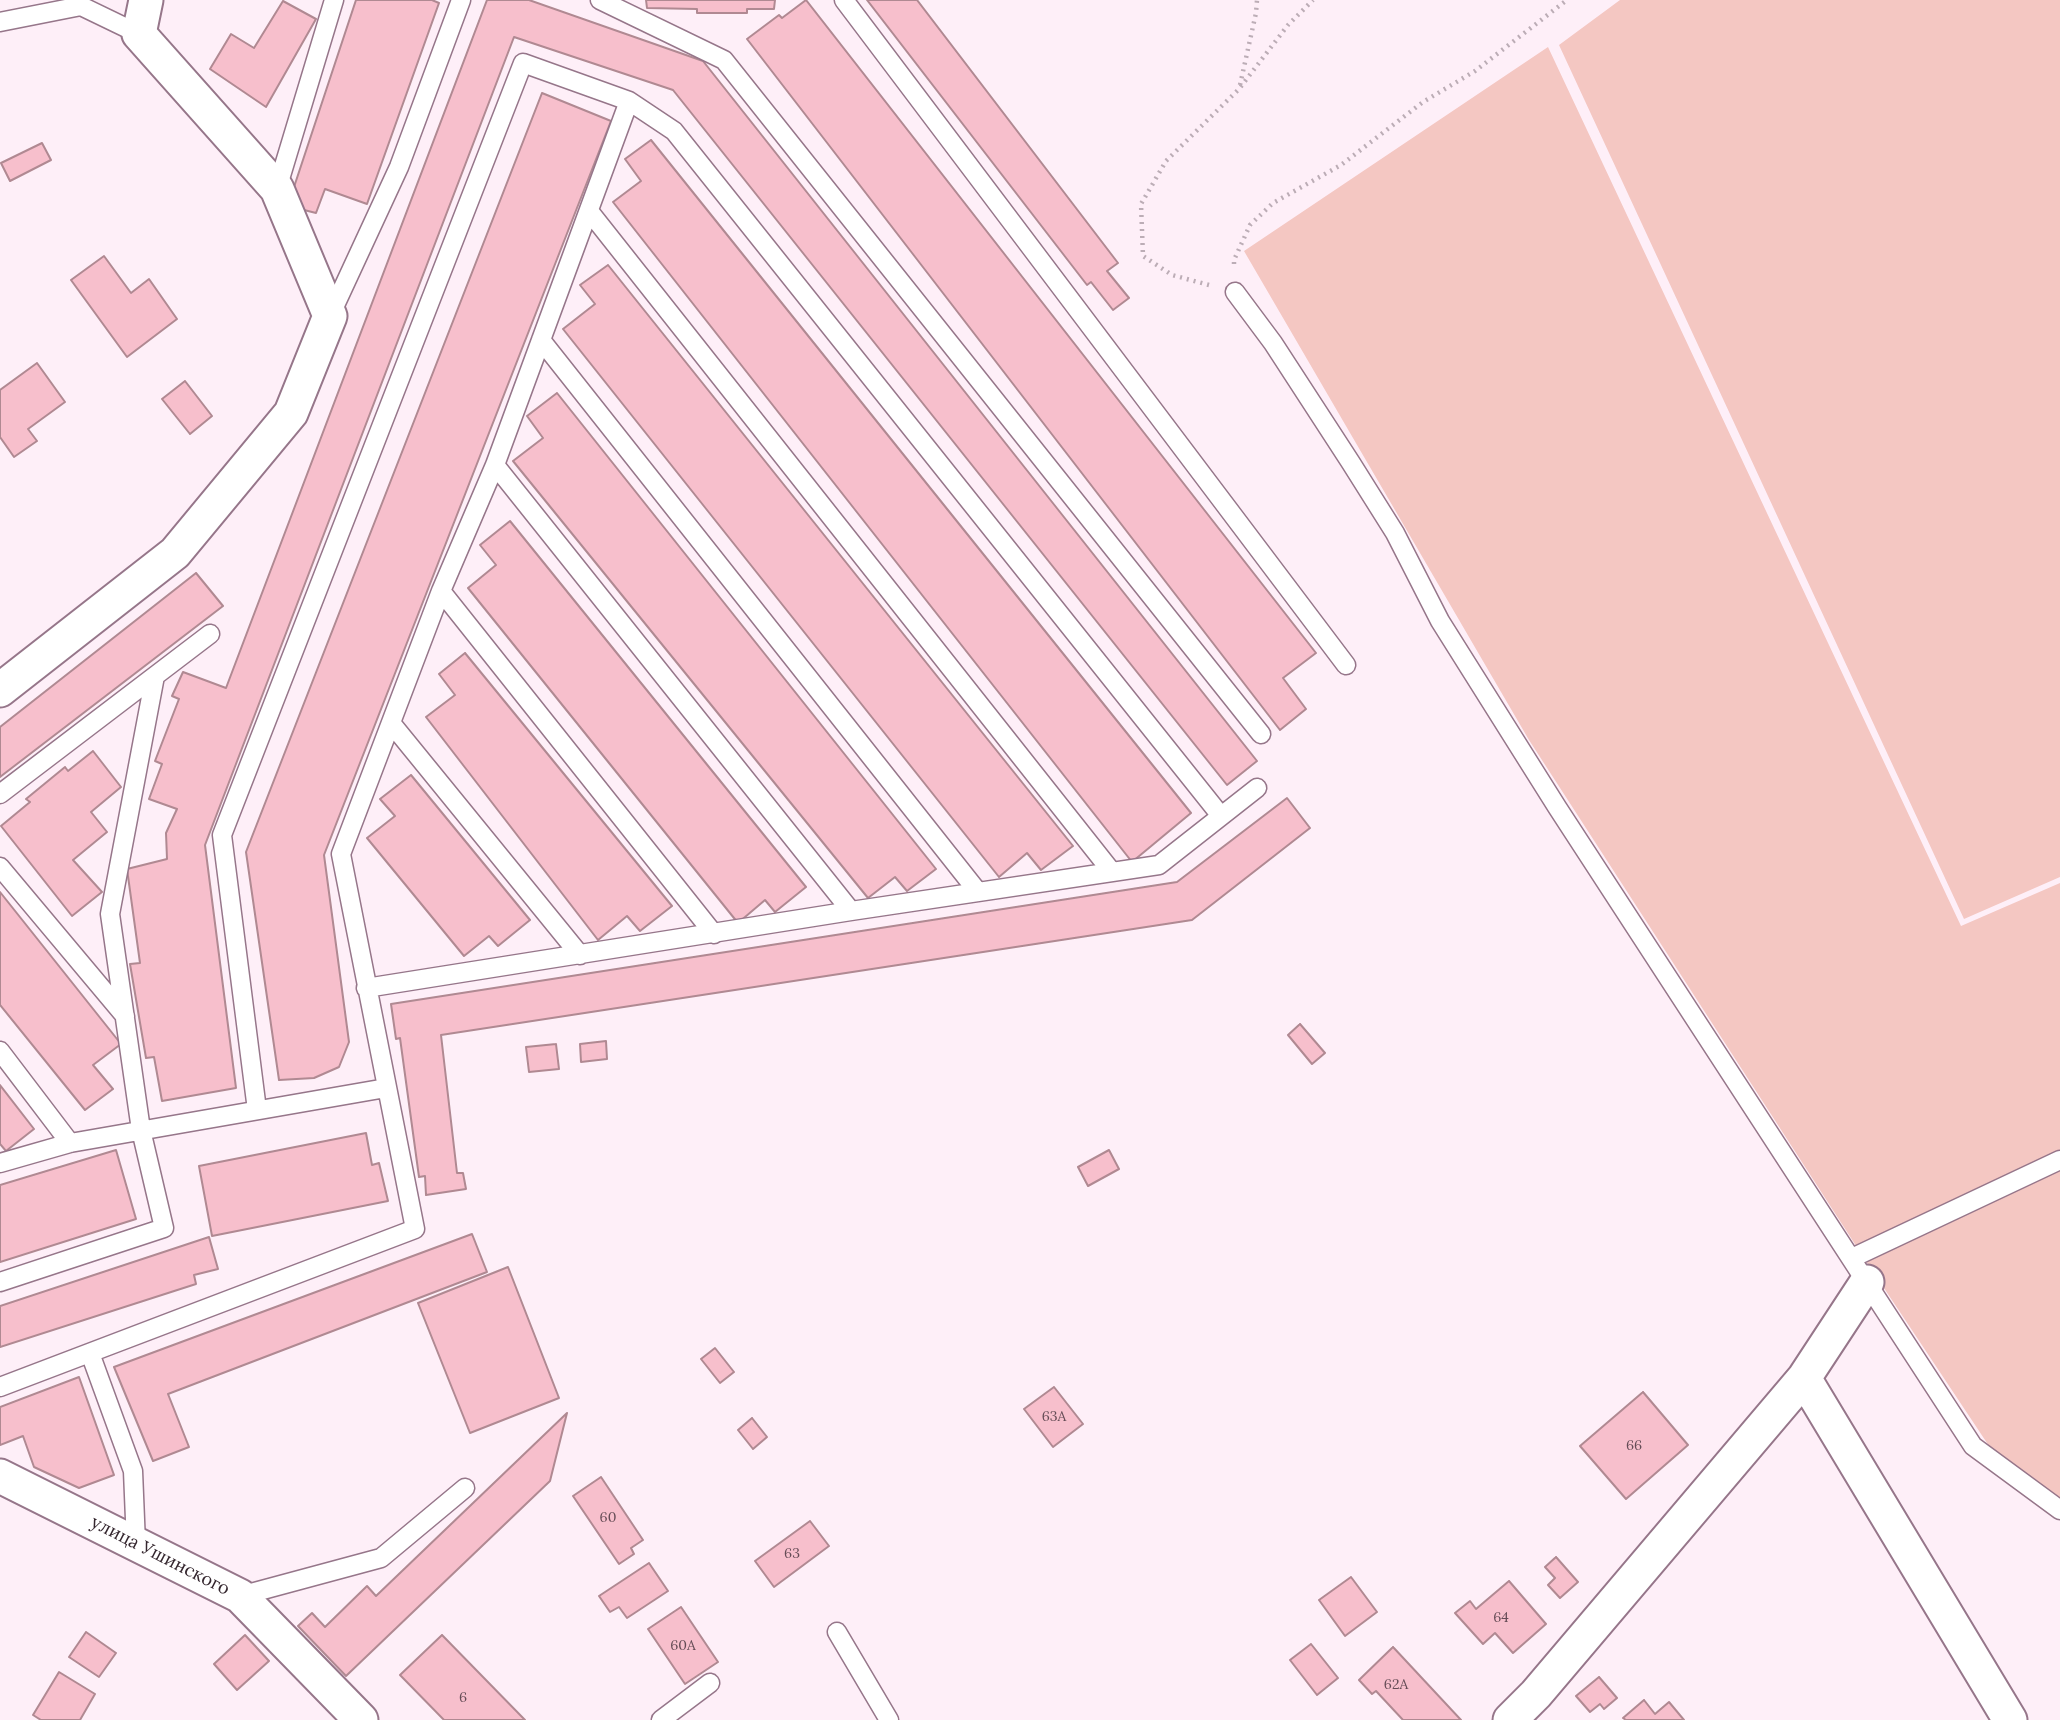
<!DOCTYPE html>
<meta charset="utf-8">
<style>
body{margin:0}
canvas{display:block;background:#feeff8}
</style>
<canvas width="2060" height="1720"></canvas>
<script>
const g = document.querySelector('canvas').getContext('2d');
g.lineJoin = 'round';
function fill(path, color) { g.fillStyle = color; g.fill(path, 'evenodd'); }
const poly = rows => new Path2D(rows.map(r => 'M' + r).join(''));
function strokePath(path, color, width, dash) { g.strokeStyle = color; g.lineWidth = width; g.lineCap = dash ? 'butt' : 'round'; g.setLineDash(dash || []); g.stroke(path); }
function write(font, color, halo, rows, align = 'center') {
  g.font = font + ' Lora,serif'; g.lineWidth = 5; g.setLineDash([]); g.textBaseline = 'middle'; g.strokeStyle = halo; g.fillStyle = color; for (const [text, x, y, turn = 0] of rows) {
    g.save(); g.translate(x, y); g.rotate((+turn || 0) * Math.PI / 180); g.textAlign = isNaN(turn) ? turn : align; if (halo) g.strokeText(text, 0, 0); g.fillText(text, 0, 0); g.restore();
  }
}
fill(poly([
 [1620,0,2060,0,2060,877,1964,919,1559,45],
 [1548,47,1961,926,2060,883,2060,1499,1989,1446,1862,1255,1529,740,1244,251]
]), '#f4c7c2');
const building = poly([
 [356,0,432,0,439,3,367,204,325,189,316,213,300,209,294,187,356,0],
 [487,0,529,0,703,61,1257,761,1227,785,673,90,514,37,205,845,236,1088,162,1101,154,1057,146,1058,130,964,140,963,127,869,167,859,166,833,177,809,149,799,162,764,155,761,179,699,172,696,183,672,226,688,487,0],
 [646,0,775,0,774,9,747,9,747,13,697,13,697,9,647,8,646,0],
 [806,0,1316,653,1283,678,1306,709,1280,730,747,39,779,15,782,18,806,0],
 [867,0,917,0,1118,263,1107,271,1129,298,1113,310,1091,282,1087,285,867,0],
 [283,1,316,19,266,107,210,69,231,34,254,48,283,1],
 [542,93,611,121,324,855,349,1042,339,1067,314,1078,279,1080,246,852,542,93],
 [651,140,1191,813,1132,862,613,202,641,181,625,159,651,140],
 [42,143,51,160,10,181,1,163,42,143],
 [104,256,131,293,149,279,177,319,127,357,71,280,104,256],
 [608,265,1073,846,1041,870,1027,853,999,877,563,329,595,304,580,285,608,265],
 [37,363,65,402,28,429,37,441,14,457,0,437,0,390,37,363],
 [185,381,212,416,190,434,162,399,185,381],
 [557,393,936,869,907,891,895,877,868,898,513,461,543,438,527,416,557,393],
 [510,521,806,887,775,912,765,900,738,923,468,588,496,565,480,545,510,521],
 [196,573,223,606,0,777,0,727,196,573],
 [465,653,672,906,640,931,627,916,598,940,426,717,455,695,439,674,465,653],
 [93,751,121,787,91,812,107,832,73,860,102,892,72,916,1,826,30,802,26,799,65,767,68,771,93,751],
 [411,775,530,920,498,946,489,936,464,956,367,838,395,816,380,799,411,775],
 [1287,798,1310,828,1192,920,441,1035,457,1173,463,1173,466,1189,426,1195,425,1176,419,1177,400,1038,396,1039,391,1004,1177,882,1287,798],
 [0,892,121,1044,93,1065,113,1089,85,1110,0,1005,0,892],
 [1300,1024,1325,1053,1312,1064,1288,1035,1300,1024],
 [606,1041,607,1059,581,1062,580,1044,606,1041],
 [556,1044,559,1069,529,1072,526,1047,556,1044],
 [0,1085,34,1129,6,1151,0,1144,0,1085],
 [366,1133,372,1165,379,1163,388,1201,212,1236,199,1166,366,1133],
 [116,1150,136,1219,0,1262,0,1185,116,1150],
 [1109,1150,1119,1169,1088,1186,1078,1167,1109,1150],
 [472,1234,487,1272,168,1394,189,1447,153,1461,114,1367,472,1234],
 [209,1237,218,1269,194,1275,196,1284,0,1347,0,1306,209,1237],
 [508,1267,559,1398,470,1433,418,1303,508,1267],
 [715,1348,734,1372,720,1383,701,1359,715,1348],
 [79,1377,114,1475,79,1488,34,1467,23,1436,0,1445,0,1407,79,1377],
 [1054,1387,1083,1424,1053,1447,1024,1409,1054,1387],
 [1643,1392,1688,1445,1626,1499,1580,1446,1643,1392],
 [567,1413,550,1481,346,1676,298,1626,312,1613,325,1627,367,1586,376,1596,567,1413],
 [752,1418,767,1437,753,1449,738,1430,752,1418],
 [601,1477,643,1540,631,1548,634,1554,619,1564,573,1496,601,1477],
 [810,1521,829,1546,774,1587,755,1561,810,1521],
 [1556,1557,1578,1582,1560,1598,1548,1585,1555,1578,1545,1567,1556,1557],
 [649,1563,668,1591,627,1618,619,1607,610,1612,599,1596,649,1563],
 [1351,1577,1377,1612,1345,1636,1319,1600,1351,1577],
 [1509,1581,1546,1624,1513,1653,1495,1633,1483,1644,1455,1613,1470,1601,1476,1609,1509,1581],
 [681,1607,718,1662,685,1684,648,1629,681,1607],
 [86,1632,116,1653,99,1677,69,1657,86,1632],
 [245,1635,269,1661,237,1690,214,1664,245,1635],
 [442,1635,525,1720,444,1720,400,1675,442,1635],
 [1311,1644,1338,1678,1317,1695,1290,1660,1311,1644],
 [1393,1647,1461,1720,1403,1720,1376,1691,1372,1694,1359,1680,1393,1647],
 [59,1672,95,1694,80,1720,41,1720,33,1715,59,1672],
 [1599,1677,1617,1698,1604,1709,1600,1704,1590,1712,1576,1696,1599,1677],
 [1644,1700,1655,1714,1669,1702,1684,1720,1626,1720,1623,1718,1644,1700]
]);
fill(building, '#f7bfcc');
strokePath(building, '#b08992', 2);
const service = poly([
 [600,0,724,60,1261,734],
 [844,0,1346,665],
 [0,22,81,6,139,34],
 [277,189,334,0],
 [589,211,1112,872],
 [1235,292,1273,343,1351,463,1395,533,1440,621,1557,807,1973,1446,2060,1510],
 [330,316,399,167,461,0],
 [541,340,978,892],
 [495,465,851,911],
 [441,591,714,934],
 [391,723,580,955],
 [0,794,210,634],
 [0,867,125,1016],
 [366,988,851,911,1159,865,1257,788],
 [0,1051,70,1143],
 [257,1110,222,835,523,63,629,101,674,131,1221,816],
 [0,1163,70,1143,386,1088],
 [1852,1258,2060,1160],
 [0,1282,164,1228,141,1130,110,914,155,676],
 [90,1353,133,1471,136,1544],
 [0,1387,415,1229,341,854,441,591,495,465,629,101],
 [240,1596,381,1558,465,1488],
 [837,1632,889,1720],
 [661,1720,710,1683]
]);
const minor = poly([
 [0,690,175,553,291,413,330,316,277,189,139,34,146,0],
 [1804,1378,2010,1720],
 [0,1476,240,1596,361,1720],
 [1510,1720,1536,1694,1804,1378,1867,1282]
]);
strokePath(service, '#96768a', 21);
strokePath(minor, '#96768a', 37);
strokePath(poly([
 [1240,85,1256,13,1257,0],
 [1234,264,1234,260,1250,225,1273,203,1341,165,1423,102,1475,71,1567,0],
 [1209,285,1172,275,1143,256,1141,204,1166,161,1239,89,1288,25,1313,0]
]), '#bcadb6', 4.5, [2, 5]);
strokePath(service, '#fff', 18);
strokePath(minor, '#fff', 33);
write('14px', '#654c56', null, [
 ["63А",1054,1417],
 ["66",1634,1446],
 ["60",608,1518],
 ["63",792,1554],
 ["64",1501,1618],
 ["60А",683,1646],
 ["62А",1396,1685],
 ["6",463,1698]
]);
write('18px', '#34262e', '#fff', [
 ["улица Ушинского",160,1556,27]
]);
</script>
